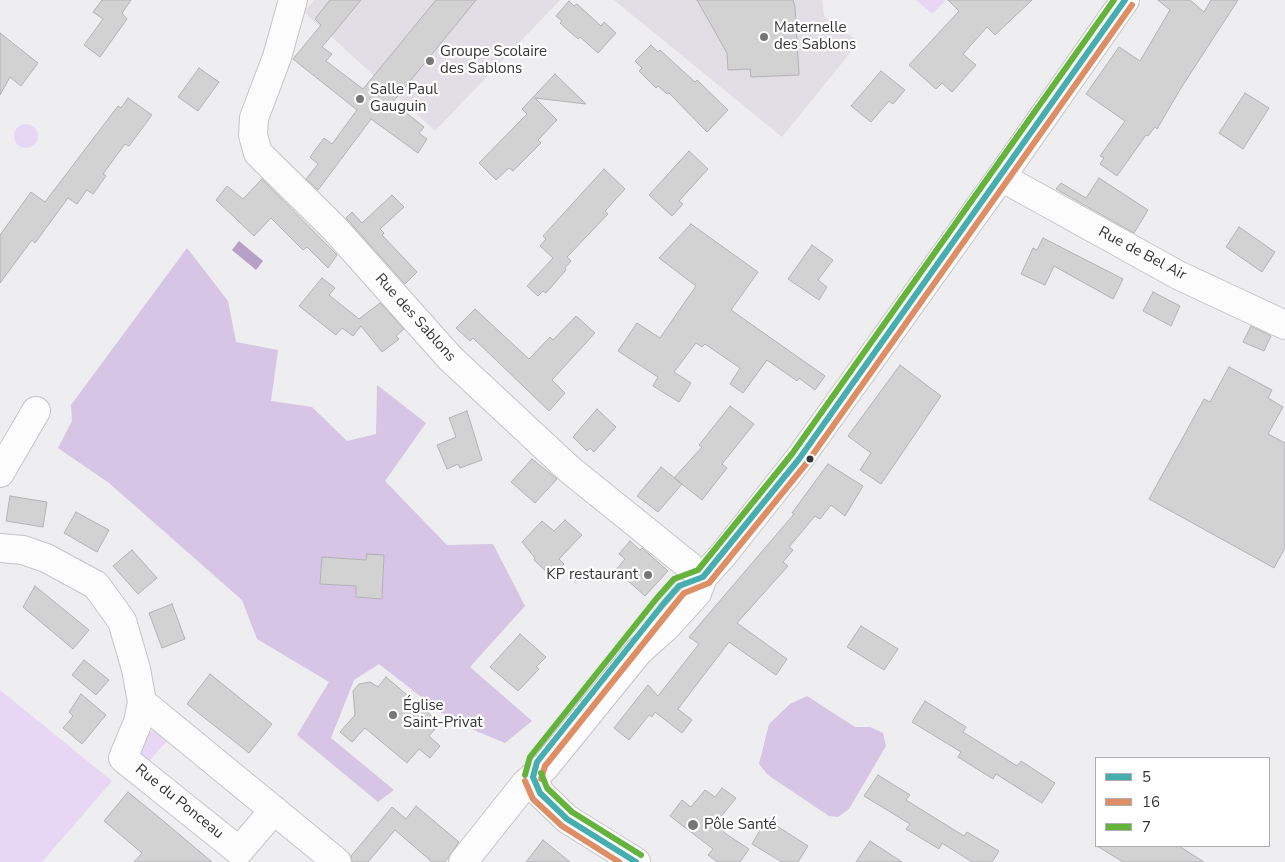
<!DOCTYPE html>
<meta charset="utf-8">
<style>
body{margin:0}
#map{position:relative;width:1285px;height:862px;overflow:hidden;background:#eeedf0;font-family:"Nunito Sans",sans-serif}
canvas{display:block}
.legend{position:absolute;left:1095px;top:757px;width:175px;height:90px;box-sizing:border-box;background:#fff;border:1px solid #afaeaf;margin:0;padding:6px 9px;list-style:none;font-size:15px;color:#363537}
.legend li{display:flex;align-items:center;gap:10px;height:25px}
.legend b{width:25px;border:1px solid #afaeaf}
</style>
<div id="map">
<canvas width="1285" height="862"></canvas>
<ul class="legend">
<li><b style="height:6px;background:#46aeaf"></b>5</li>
<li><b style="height:6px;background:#dd8e65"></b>16</li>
<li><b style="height:6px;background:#64b33b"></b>7</li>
</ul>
</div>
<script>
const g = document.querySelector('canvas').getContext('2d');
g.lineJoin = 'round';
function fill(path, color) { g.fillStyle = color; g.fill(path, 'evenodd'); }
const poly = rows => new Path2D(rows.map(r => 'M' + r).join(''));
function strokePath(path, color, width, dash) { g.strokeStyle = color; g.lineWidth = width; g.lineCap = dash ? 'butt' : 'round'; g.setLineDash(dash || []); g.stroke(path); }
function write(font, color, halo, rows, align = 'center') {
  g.font = font + ' "Nunito Sans",sans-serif'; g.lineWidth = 4.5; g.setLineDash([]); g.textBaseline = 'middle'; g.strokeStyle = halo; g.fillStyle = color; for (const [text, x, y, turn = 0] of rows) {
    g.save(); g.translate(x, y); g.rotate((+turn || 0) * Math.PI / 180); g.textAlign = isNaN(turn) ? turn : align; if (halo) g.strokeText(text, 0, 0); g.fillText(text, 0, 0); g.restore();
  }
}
fill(poly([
 [314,0,560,0,435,131,304,12],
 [614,0,822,0,824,16,859,42,782,137]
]), '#e1dee6');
fill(poly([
 [916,0,946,0,932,14],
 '14 136a12 12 0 1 1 24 0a12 12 0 1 1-24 0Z',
 [0,690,112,781,42,862,0,862],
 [165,729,172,735,145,766,137,760,147,733,154,730]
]), '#e7d7f5');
fill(poly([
 [187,248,228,301,236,342,278,350,271,401,312,407,347,441,376,434,377,385,426,423,385,481,447,545,493,544,525,606,470,667,532,721,505,743,452,721,379,664,354,680,331,738,394,790,378,802,297,735,329,682,257,639,242,600,109,483,58,448,72,421,71,405],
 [807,696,855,727,870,727,883,733,886,746,849,809,838,817,829,816,768,775,759,764,769,724,790,704]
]), '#d6c5e5');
fill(poly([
 [239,241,263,261,256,270,232,250]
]), '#b5a1c7');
const building = poly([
 [102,0,131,0,122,13,127,19,100,57,84,45,103,19,93,12,102,0],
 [330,0,361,0,322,47,332,54,326,61,363,89,436,0,476,0,393,102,424,127,419,133,427,139,418,153,371,119,318,190,306,179,318,164,310,157,324,138,332,144,357,110,293,59,321,25,315,19,330,0],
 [697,0,793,0,795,7,799,75,751,77,750,69,728,70,727,53,697,0],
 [948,0,1032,0,995,35,987,27,963,54,976,65,952,92,942,83,936,89,909,65,959,11,948,0],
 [1158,0,1190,0,1204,12,1211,0,1238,0,1181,88,1157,129,1155,127,1148,136,1146,135,1117,176,1100,164,1104,158,1100,156,1125,121,1086,94,1119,47,1140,61,1170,10,1158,0],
 [569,1,574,6,577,4,601,26,604,22,616,33,598,53,580,37,578,39,560,23,562,21,556,16,569,1],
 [0,33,38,63,21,86,10,77,0,95,0,33],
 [651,45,658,52,660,50,695,82,697,80,728,110,707,132,669,93,667,94,658,86,656,88,639,71,642,68,635,61,651,45],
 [199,68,219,82,198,111,178,97,199,68],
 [881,71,905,90,893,104,889,101,871,122,851,106,881,71],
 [555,74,586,104,535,98,557,120,538,140,541,143,513,171,509,168,496,180,479,163,527,114,522,109,555,74],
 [1245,93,1269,108,1243,149,1219,133,1245,93],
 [128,98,152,115,129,146,125,144,103,174,106,176,93,194,87,190,77,204,68,198,35,243,32,240,0,283,0,235,31,192,45,202,118,106,121,108,128,98],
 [689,151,708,169,679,201,683,204,672,216,649,195,689,151],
 [604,169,625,189,605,211,608,214,567,257,571,261,565,268,566,270,546,293,543,291,538,296,527,286,553,258,540,246,546,239,543,236,604,169],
 [1099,178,1148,210,1134,233,1056,189,1061,183,1086,198,1099,178],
 [262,179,337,255,328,268,307,247,303,250,271,218,254,236,216,200,227,186,243,199,262,179],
 [392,195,404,207,380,229,384,233,382,235,417,272,405,284,346,218,352,212,362,223,392,195],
 [691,224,758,272,731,310,825,376,815,390,799,378,797,381,767,360,743,393,730,384,740,368,705,344,702,347,696,343,674,372,691,383,679,402,653,386,658,377,618,351,637,323,660,338,696,286,659,258,691,224],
 [1239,227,1275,252,1262,272,1226,247,1239,227],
 [1043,238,1123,279,1113,299,1054,266,1045,285,1021,274,1033,248,1037,250,1043,238],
 [812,245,833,260,818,280,827,287,819,300,788,279,812,245],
 [322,278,335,288,329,295,359,319,380,303,404,329,396,336,399,339,382,352,361,326,353,336,342,328,336,335,299,306,322,278],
 [1153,292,1180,306,1171,326,1143,311,1153,292],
 [475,309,529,359,550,337,553,340,576,316,595,333,552,380,565,393,549,411,473,338,470,341,456,328,475,309],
 [1251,326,1271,336,1264,351,1243,342,1251,326],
 [900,365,941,396,881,484,860,470,871,453,848,436,900,365],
 [1229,367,1272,390,1268,398,1283,407,1268,434,1285,443,1285,548,1274,568,1149,499,1204,399,1210,402,1229,367],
 [730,406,754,424,722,464,727,468,702,500,674,478,702,447,699,445,730,406],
 [597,409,616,427,594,452,590,448,587,451,573,437,597,409],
 [467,411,482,460,460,468,458,464,447,469,437,445,456,437,449,418,467,411],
 [532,459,557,479,535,503,511,482,532,459],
 [828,464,863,486,845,516,831,505,820,519,815,516,789,547,793,550,783,562,788,566,737,623,787,659,776,675,729,642,678,709,692,720,682,733,655,712,652,717,649,715,629,740,614,728,648,685,658,696,699,644,689,637,794,514,792,513,828,464],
 [661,467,682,484,658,512,637,496,661,467],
 [10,496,47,502,43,527,6,521,10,496],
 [76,512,109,530,97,552,64,533,76,512],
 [565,520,582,535,559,559,564,564,552,577,534,560,535,558,522,542,542,521,554,531,565,520],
 [630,541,640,550,642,548,668,571,645,596,616,570,625,559,619,554,630,541],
 [132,550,157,578,138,594,113,566,132,550],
 [367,554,384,555,382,599,356,597,356,586,320,584,322,557,366,560,367,554],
 [35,586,89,630,73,649,23,607,35,586],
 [172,604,185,639,162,648,149,613,172,604],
 [861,626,898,649,884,670,847,647,861,626],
 [520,634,546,657,536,667,539,669,518,691,490,667,520,634],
 [84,660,109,680,96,695,72,675,84,660],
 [210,674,272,724,249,753,187,704,210,674],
 [386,677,440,723,429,736,440,746,430,758,419,749,407,763,365,728,352,742,340,732,355,715,353,691,359,684,370,682,378,687,386,677],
 [81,694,106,715,82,744,63,728,73,716,69,712,81,694],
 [925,701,966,727,963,732,1017,766,1021,761,1055,783,1042,803,996,774,993,779,958,757,961,752,912,722,925,701],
 [878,775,910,795,906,800,964,836,967,832,999,851,992,862,972,862,942,843,939,849,906,829,910,824,864,796,878,775],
 [722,788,736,798,716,823,726,834,749,849,740,862,718,862,708,855,713,849,670,816,682,800,691,807,705,790,715,797,722,788],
 [128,792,161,819,212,862,134,862,142,853,104,821,128,792],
 [416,806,459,842,445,862,432,862,395,830,368,862,352,862,351,856,392,807,406,819,416,806],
 [763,825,774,832,777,826,808,846,798,862,782,862,752,844,763,825],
 [543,840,570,862,526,862,543,840],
 [870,841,902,862,856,862,870,841],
 [1097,846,1179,846,1204,862,1123,862,1097,846]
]);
fill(building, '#d2d2d3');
strokePath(building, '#b3b2b4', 1);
const minor = poly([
 [293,0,277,57,254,118,253,135,258,153,335,229,450,358,569,469,703,577],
 [1001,177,1178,275,1285,325],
 [0,473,36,411],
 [0,548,23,550,46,558,96,585,122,621,136,669,142,702,138,722,123,758,239,851,274,810],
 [142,702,337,862],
 [533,777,540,793,567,819,636,862]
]);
const major = poly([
 [463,862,525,784,545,767,639,651,667,626,697,593,703,577,722,556,799,459,1001,177,1125,0]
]);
strokePath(minor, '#c5c4c6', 30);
strokePath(major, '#c5c4c6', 30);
strokePath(minor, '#fcfcfd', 28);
strokePath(major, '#fcfcfd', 28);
strokePath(poly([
 [533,777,537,762,664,603,679,586,703,577,799,459,1125,0],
 [533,777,540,793,567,819,636,862]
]), '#46aeaf', 6);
strokePath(poly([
 [541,779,545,766,671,609,684,593,709,583,806,464,1132,5],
 [525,781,533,799,562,826,619,862]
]), '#dd8e65', 6);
strokePath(poly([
 [541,773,547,788,572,812,641,855],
 [525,775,530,757,657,598,674,579,698,570,792,454,1114,0]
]), '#64b33b', 6);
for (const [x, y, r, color] of [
 [764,37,5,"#767578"],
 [430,61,5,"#767578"],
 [360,99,5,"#767578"],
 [810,459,4.5,"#363537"],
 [648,575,5,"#767578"],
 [393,715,5,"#767578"],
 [693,825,6,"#767578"]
]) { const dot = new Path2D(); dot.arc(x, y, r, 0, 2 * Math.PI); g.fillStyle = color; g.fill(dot); strokePath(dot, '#fff', 2); }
write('15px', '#363537', '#fff', [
 ["Maternelle",774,28],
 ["des Sablons",774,45],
 ["Groupe Scolaire",440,52],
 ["des Sablons",440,69],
 ["Salle Paul",370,90],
 ["Gauguin",370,107],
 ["KP restaurant",638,575,"right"],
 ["Église",403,706],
 ["Saint-Privat",403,723],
 ["Pôle Santé",704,825]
], 'left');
write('15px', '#363537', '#fff', [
 ["Rue de Bel Air",1142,254,28],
 ["Rue des Sablons",415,318,48],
 ["Rue du Ponceau",179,802,39]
]);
</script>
